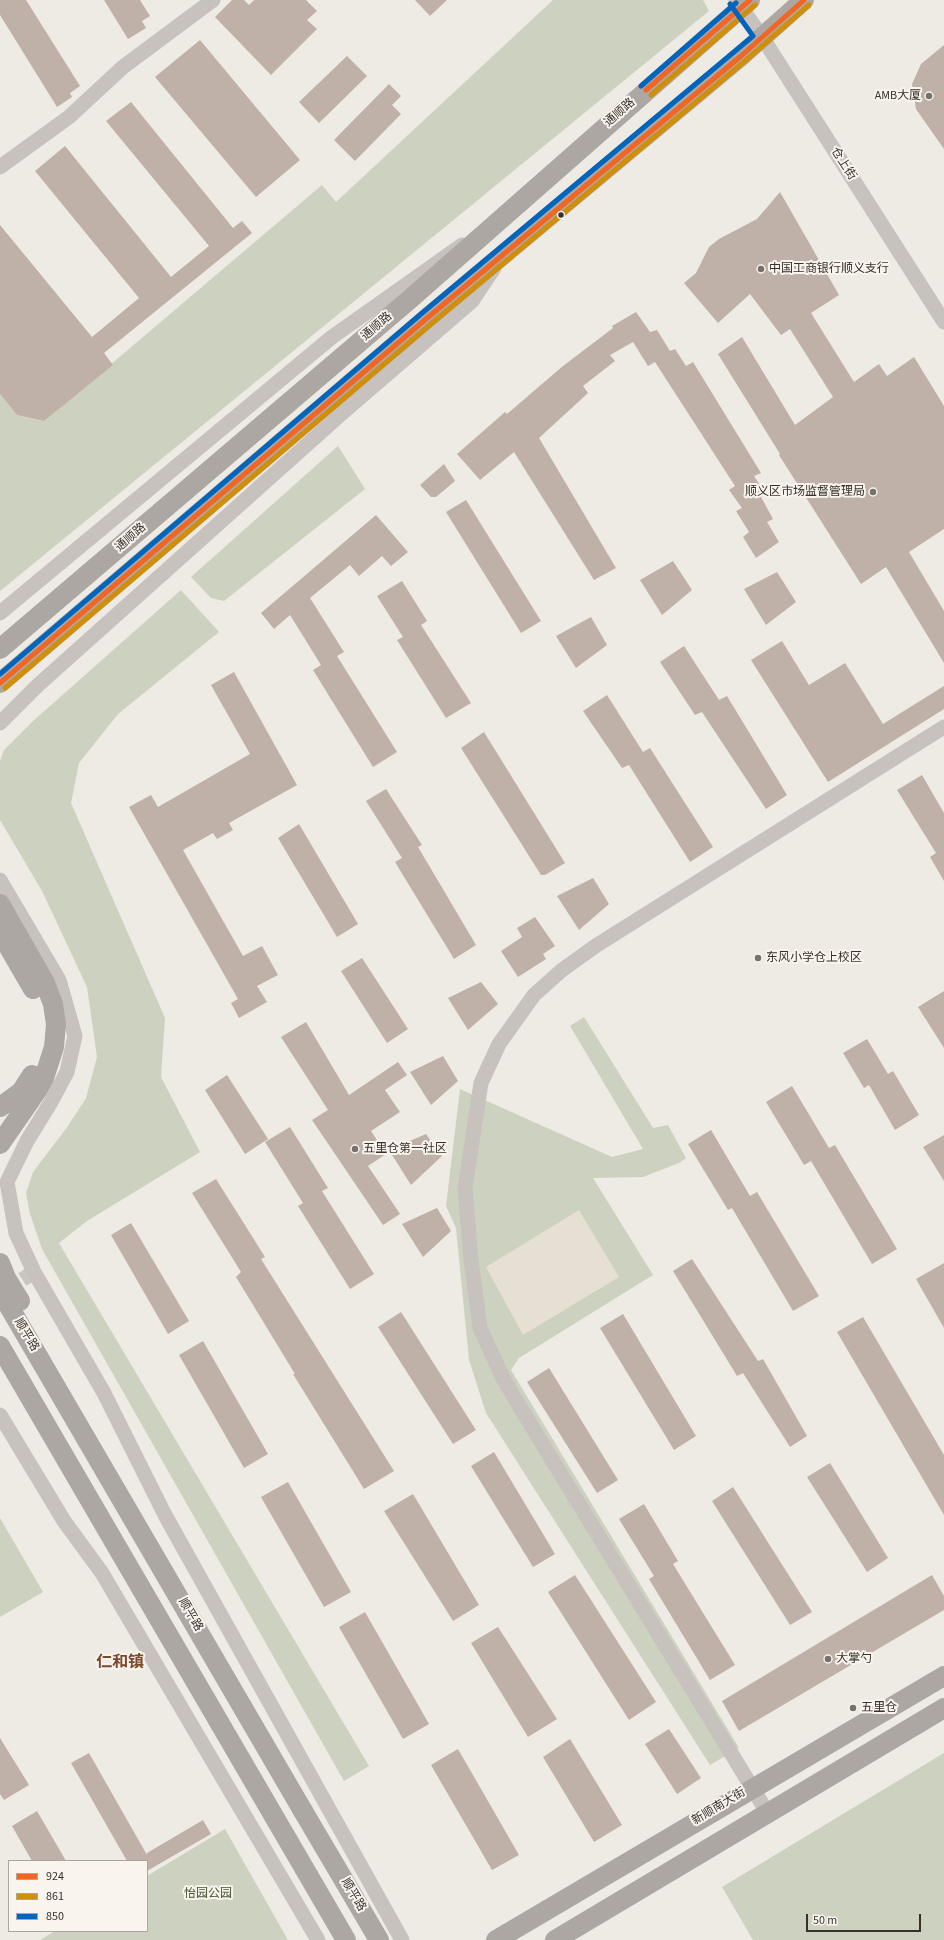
<!DOCTYPE html>
<meta charset="utf-8">
<style>
body{margin:0}
#map{position:relative;width:944px;height:1940px;overflow:hidden;background:#eeeae4;font-family:"Source Sans 3",sans-serif}
canvas{display:block}
.legend{position:absolute;left:8px;top:1860px;width:140px;height:72px;box-sizing:border-box;background:#f9f4ed;border:1px solid #aba69f;margin:0;padding:5px 7px;list-style:none;font-size:12px;color:#37302b}
.legend li{display:flex;align-items:center;gap:8px;height:20px}
.legend b{width:20px;border:1px solid #aba69f}
.scale{position:absolute;left:806px;top:1914px;width:115px;height:18px;box-sizing:border-box;border:2px solid #37302b;border-top:0;padding-left:5px;font-size:12px;line-height:14px;white-space:nowrap;color:#37302b;-webkit-text-stroke:3px #f9f4ed;paint-order:stroke}
</style>
<div id="map">
<canvas width="944" height="1940"></canvas>
<ul class="legend">
<li><b style="height:5px;background:#f26522"></b>924</li>
<li><b style="height:5px;background:#d18e09"></b>861</li>
<li><b style="height:5px;background:#0065bd"></b>850</li>
</ul>
<div class="scale">50 m</div>
</div>
<script>
const g = document.querySelector('canvas').getContext('2d');
g.lineJoin = 'round';
function fill(path, color) { g.fillStyle = color; g.fill(path, 'evenodd'); }
const poly = rows => new Path2D(rows.map(r => 'M' + r).join(''));
function strokePath(path, color, width, dash) { g.strokeStyle = color; g.lineWidth = width; g.lineCap = dash ? 'butt' : 'round'; g.setLineDash(dash || []); g.stroke(path); }
function write(font, color, halo, rows, align = 'center') {
  g.font = font + ' "Source Sans 3","Noto Sans SC",sans-serif'; g.lineWidth = 4; g.setLineDash([]); g.textBaseline = 'middle'; g.strokeStyle = halo; g.fillStyle = color; for (const [text, x, y, turn = 0] of rows) {
    g.save(); g.translate(x, y); g.rotate((+turn || 0) * Math.PI / 180); g.textAlign = isNaN(turn) ? turn : align; if (halo) g.strokeText(text, 0, 0); g.fillText(text, 0, 0); g.restore();
  }
}
fill(poly([
 [553,0,703,0,709,11,0,591,0,394,17,415,44,421,322,185,336,202],
 [338,446,365,489,224,601,211,598,191,577],
 [181,590,219,632,118,714,79,763,71,803,165,1018,161,1077,200,1152,87,1221,59,1243,369,1766,344,1781,42,1249,30,1214,26,1193,33,1172,68,1126,86,1098,97,1057,87,987,42,891,0,820,0,761,4,750,33,721],
 [584,1017,653,1128,668,1125,686,1158,679,1163,643,1177,593,1178,653,1275,519,1358,511,1370,739,1748,710,1765,486,1413,469,1360,456,1228,446,1206,460,1089,612,1157,643,1149,570,1026],
 [0,1518,43,1592,0,1617],
 [944,1753,944,1940,753,1940,722,1887],
 [225,1829,288,1940,40,1940,55,1931,147,1931,147,1876]
]), '#cdd2c0');
fill(poly([
 [579,1210,619,1277,523,1335,486,1267]
]), '#e6dfd3');
fill(poly([
 [0,0,26,0,80,86,70,93,72,97,57,107,0,15],
 [104,0,140,0,150,16,142,21,146,28,128,39],
 [232,0,244,0,249,5,254,0,306,0,317,11,307,20,317,29,271,75,215,17],
 [415,0,447,0,430,16],
 [200,40,300,160,256,197,155,77],
 [944,45,944,149,916,109,912,84,921,64],
 [347,56,367,76,319,123,299,102],
 [389,84,401,96,392,105,401,114,355,161,334,140],
 [131,102,233,228,242,221,252,233,104,353,113,365,44,421,17,415,0,394,0,225,92,337,139,298,35,171,65,146,171,277,209,246,106,121],
 [780,192,839,295,811,313,854,382,879,364,887,376,914,357,944,406,944,529,909,552,944,611,944,663,886,567,861,584,779,455,780,454,718,354,742,337,795,425,833,397,790,329,781,335,750,294,718,323,684,283,696,273,709,247,719,239,757,219],
 [636,312,650,332,657,330,670,351,675,349,686,366,693,362,761,473,754,476,766,494,761,497,773,519,767,522,779,542,756,558,743,537,749,532,736,511,742,508,729,490,735,486,655,362,648,366,633,342,610,355,615,361,583,386,588,393,539,438,616,568,594,580,514,452,480,480,457,454,505,412,507,414,563,366,613,328,612,326],
 [444,464,455,481,436,497,431,497,420,485],
 [466,500,541,621,521,633,446,512],
 [376,515,408,552,391,566,382,556,359,576,350,565,310,598,344,652,337,656,397,752,373,767,313,670,321,665,290,615,274,629,261,613],
 [673,561,692,590,662,615,640,580],
 [777,572,796,602,766,625,744,589],
 [402,581,427,621,421,625,471,703,446,718,397,640,403,637,377,596],
 [591,617,607,645,576,668,556,636],
 [782,641,809,685,845,663,883,724,944,686,944,709,828,782,751,660],
 [684,646,719,700,727,696,787,795,766,809,702,712,695,715,660,662],
 [234,672,297,785,229,823,233,830,217,839,213,833,183,850,243,956,262,946,278,975,257,986,267,1002,239,1018,231,1003,238,999,129,807,151,795,158,807,250,754,211,685],
 [607,695,643,752,650,748,713,847,690,862,629,765,622,768,583,711],
 [484,732,565,863,545,875,541,875,461,748],
 [922,775,944,813,944,881,930,857,936,853,897,790],
 [386,789,422,845,418,847,476,945,454,959,395,862,402,858,366,801],
 [299,824,358,924,337,937,278,838],
 [593,878,609,904,579,930,557,896],
 [535,917,555,946,543,954,546,959,518,977,501,951,522,937,517,928],
 [362,958,408,1029,387,1043,341,971],
 [481,982,498,1004,468,1030,448,998],
 [944,991,944,1048,918,1007],
 [306,1022,349,1095,398,1062,407,1075,385,1090,400,1112,371,1131,386,1154,368,1166,400,1214,383,1225,312,1120,328,1110,281,1037],
 [867,1039,888,1074,893,1071,919,1115,895,1130,869,1085,864,1088,843,1053],
 [443,1056,458,1081,431,1105,410,1072],
 [227,1075,268,1139,245,1154,205,1090],
 [792,1086,829,1148,835,1145,897,1249,872,1264,811,1161,804,1165,766,1102],
 [290,1127,328,1188,322,1191,374,1274,350,1289,298,1206,303,1203,265,1142],
 [711,1130,750,1196,757,1192,819,1296,793,1311,732,1208,728,1210,688,1144],
 [426,1134,442,1156,411,1185,389,1150],
 [944,1135,944,1181,923,1147],
 [216,1179,265,1257,261,1259,394,1471,364,1489,293,1374,295,1374,236,1277,241,1272,192,1193],
 [437,1208,451,1231,423,1257,402,1224],
 [131,1223,189,1321,168,1334,111,1235],
 [692,1259,758,1361,763,1359,807,1436,790,1447,743,1373,737,1376,673,1271],
 [944,1263,944,1328,916,1279],
 [401,1312,476,1430,453,1444,378,1327],
 [623,1314,696,1436,674,1450,600,1328],
 [863,1317,944,1455,944,1515,837,1332],
 [203,1341,268,1454,244,1468,179,1355],
 [549,1368,618,1480,597,1493,527,1382],
 [494,1452,555,1554,533,1567,471,1466],
 [830,1463,888,1558,867,1572,807,1477],
 [288,1482,351,1592,324,1607,261,1497],
 [733,1487,812,1612,790,1625,712,1501],
 [413,1494,479,1605,453,1621,384,1511],
 [644,1504,678,1561,673,1564,735,1665,710,1680,649,1579,654,1576,619,1519],
 [575,1575,656,1702,629,1720,548,1592],
 [932,1575,944,1596,944,1610,739,1731,722,1701],
 [365,1612,429,1724,403,1739,339,1627],
 [498,1627,557,1719,528,1737,471,1643],
 [669,1729,701,1778,677,1794,645,1744],
 [0,1738,29,1785,4,1800,0,1794],
 [570,1739,622,1825,594,1842,543,1757],
 [458,1749,519,1855,492,1870,431,1765],
 [89,1753,147,1855,147,1853,203,1820,211,1834,147,1871,147,1861,127,1861,71,1763],
 [37,1811,66,1861,32,1861,12,1826]
]), '#bfb1a8');
strokePath(poly([
 [3,1292,34,1272]
]), '#c9c5bf', 15, [15, 8]);
strokePath(poly([
 [736,0,762,37,944,322],
 [0,167,69,117,123,67,213,0],
 [0,613,332,337,462,245],
 [0,723,37,686,340,415,472,301,494,268],
 [0,880,59,980,75,1036,67,1072,51,1102,27,1141,7,1182,16,1233,34,1272,104,1393,165,1515,402,1940],
 [0,1415,64,1521,102,1573,318,1940],
 [767,1812,515,1399,503,1378,480,1328,471,1260,465,1188,481,1083,499,1044,534,995,562,970,597,945,944,727]
]), '#c7c2bd', 15);
strokePath(poly([
 [0,649,409,300,750,0],
 [0,683,426,319,741,56,804,0],
 [0,904,45,983,53,1004,56,1024,54,1047,44,1078,38,1089,0,1144],
 [0,932,33,989],
 [0,1107,21,1092,32,1075],
 [0,1346,346,1940],
 [303,1811,379,1940],
 [496,1940,944,1676],
 [555,1940,944,1708]
]), '#aca7a2', 20);
strokePath(poly([
 [0,1263,6,1278,20,1301],
 [0,1291,303,1811]
]), '#aca7a2', 20);
strokePath(poly([
 [646,90,750,0],
 [0,683,426,319,741,56,804,0]
]), '#f26522', 5);
strokePath(poly([
 [651,95,755,5],
 [5,688,431,324,745,61,809,5]
]), '#d18e09', 5);
strokePath(poly([
 [641,86,736,3],
 [0,674,421,314,753,36,730,4]
]), '#0065bd', 5);
for (const [x, y, r, color] of [
 [929,96,4,"#77716c"],
 [561,215,3.5,"#37302b"],
 [761,269,4,"#77716c"],
 [873,492,4,"#77716c"],
 [758,958,4,"#77716c"],
 [355,1149,4,"#77716c"],
 [828,1659,4,"#77716c"],
 [853,1708,4,"#77716c"]
]) { const dot = new Path2D(); dot.arc(x, y, r, 0, 2 * Math.PI); g.fillStyle = color; g.fill(dot); strokePath(dot, '#f9f4ed', 1.5); }
write('12px', '#37302b', '#f9f4ed', [
 ["AMB大厦",921,96,"right"],
 ["中国工商银行顺义支行",769,269],
 ["顺义区市场监督管理局",865,492,"right"],
 ["东风小学仓上校区",766,958],
 ["五里仓第一社区",363,1149],
 ["大掌勺",836,1659],
 ["五里仓",861,1708]
], 'left');
write('12px', '#37302b', '#f9f4ed', [
 ["通顺路",620,113,-41],
 ["仓上街",843,164,57],
 ["通顺路",377,327,-41],
 ["通顺路",131,538,-41],
 ["顺平路",26,1335,59],
 ["顺平路",190,1615,60],
 ["新顺南大街",719,1807,-31],
 ["顺平路",353,1895,59]
]);
write('12px', '#435332', '#f9f4ed', [
 ["怡园公园",208,1894]
]);
write('bold 16px', '#7d492d', '#f9f4ed', [
 ["仁和镇",120,1663]
]);
</script>
